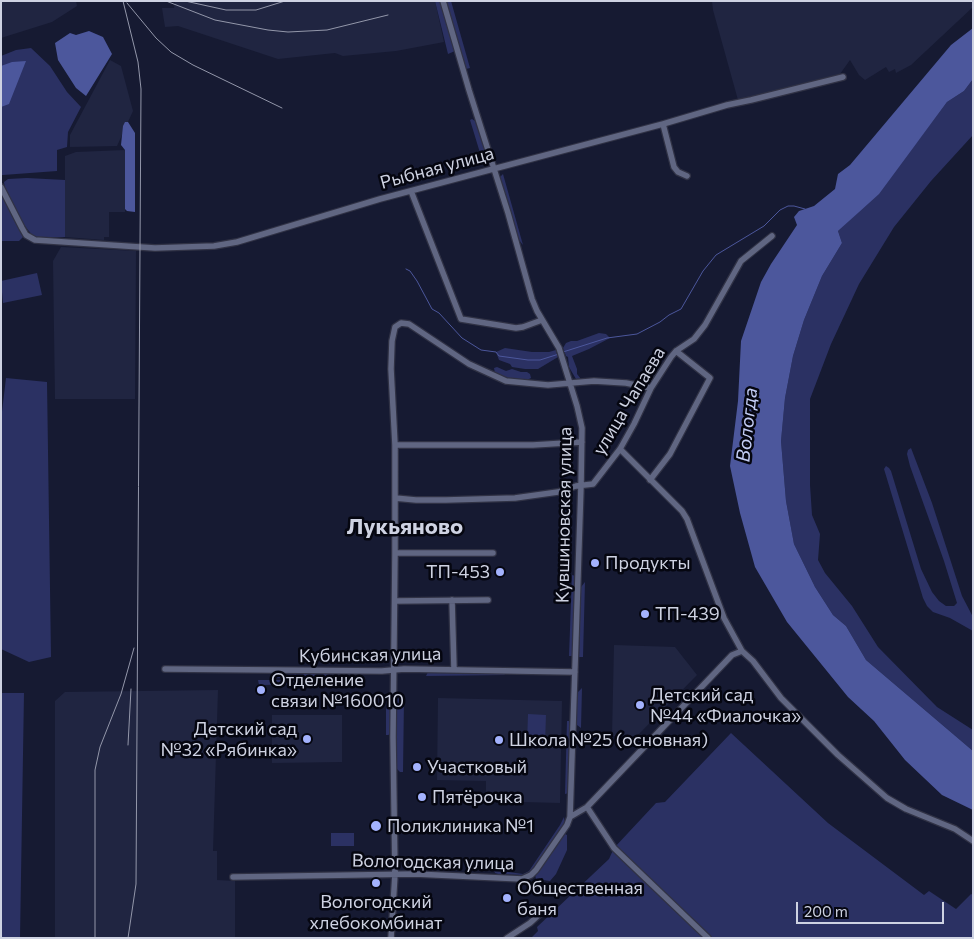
<!DOCTYPE html>
<meta charset="utf-8">
<style>
body{margin:0}
#map{position:relative;width:974px;height:939px;overflow:hidden;background:#161a32;font-family:Commissioner,sans-serif}
canvas{display:block}
.frame{position:absolute;inset:0;border:2px solid #ced2e2;pointer-events:none}
.scale{position:absolute;left:796px;top:902px;width:148px;height:22px;box-sizing:border-box;border:2px solid #ced2e2;border-top:0;padding-left:6px;font-size:15px;line-height:18px;white-space:nowrap;color:#ced2e2;-webkit-text-stroke:4px #050610;paint-order:stroke}
</style>
<div id="map">
<canvas width="974" height="939"></canvas>
<div class="frame"></div>
<div class="scale">200 m</div>
</div>
<script>
const g = document.querySelector('canvas').getContext('2d');
g.lineJoin = 'round';
function fill(path, color) { g.fillStyle = color; g.fill(path, 'evenodd'); }
const poly = rows => new Path2D(rows.map(r => 'M' + r).join(''));
function strokePath(path, color, width, dash) { g.strokeStyle = color; g.lineWidth = width; g.lineCap = dash ? 'butt' : 'round'; g.setLineDash(dash || []); g.stroke(path); }
function write(font, color, halo, rows, align = 'center') {
  g.font = font + ' Commissioner,sans-serif'; g.lineWidth = 5; g.setLineDash([]); g.textBaseline = 'middle'; g.strokeStyle = halo; g.fillStyle = color; for (const [text, x, y, turn = 0] of rows) {
    g.save(); g.translate(x, y); g.rotate((+turn || 0) * Math.PI / 180); g.textAlign = isNaN(turn) ? turn : align; if (halo) g.strokeText(text, 0, 0); g.fillText(text, 0, 0); g.restore();
  }
}
fill(poly([
 [1,1,76,1,77,6,52,22,1,38],
 [175,1,435,1,444,42,396,51,343,56,335,53,278,59,178,26,165,27,162,8,174,8],
 [712,1,973,1,973,7,911,65,896,73,895,69,889,72,886,67,865,80,859,75,850,60,840,74,738,100,713,10],
 [110,60,121,66,133,111,117,146,70,147,70,135],
 [125,150,125,212,109,212,109,237,104,237,104,240,65,237,65,156,76,152],
 [61,247,136,251,135,399,55,399,53,261],
 [614,645,675,647,697,675,636,737,612,736],
 [218,690,213,851,217,851,217,880,235,881,235,938,55,938,55,701,65,692],
 [438,698,562,701,560,803,486,801,486,781,437,780],
 [272,715,342,715,342,762,272,763]
]), '#202541');
fill(poly([
 [435,1,441,1,455,51,448,54],
 [446,1,451,1,470,68,466,69],
 [31,48,50,66,67,92,81,107,68,132,67,147,57,150,57,171,3,175,1,175,1,56,16,50],
 [973,79,973,135,931,181,894,227,859,284,831,344,810,399,810,485,812,515,820,534,818,560,825,573,852,606,878,647,937,707,973,730,973,751,866,660,846,626,833,615,815,587,794,544,786,501,781,441,785,398,793,356,804,320,822,276,842,243,838,231,854,216,920,138,947,102,964,91],
 [472,119,475,121,488,159,484,166,470,120],
 [503,174,523,245,519,240,500,177],
 [27,178,65,180,65,237,38,238,33,236,23,224,5,189,4,182,8,179],
 [1,194,22,235,23,237,19,241,1,241],
 [37,273,42,295,3,303,1,281],
 [599,333,606,334,610,338,589,349,572,356,577,369,577,374,581,379,579,380,576,379,569,367,568,357,566,356,563,348,566,343,571,341,577,341],
 [505,348,532,352,549,352,556,350,558,357,538,369,525,369,512,367,510,364,499,360,496,352],
 [497,367,506,371,512,369,521,372,527,372,530,374,531,378,527,380,506,379,495,373,494,368],
 [6,378,47,382,51,657,29,662,1,649,1,420],
 [911,448,932,503,962,596,973,617,973,631,950,618,933,612,927,606,923,598,884,469,886,466,889,468,891,471,921,569,932,592,939,601,946,606,954,606,957,603,944,561,910,466,907,454,908,450],
 [572,575,576,576,574,656,569,656],
 [585,582,583,657,579,657,581,587],
 [428,672,504,673,505,675,426,676],
 [289,674,331,674,331,678,276,678],
 [258,680,331,680,331,684,259,685],
 [582,688,581,728,577,725,577,693],
 [1,693,24,693,20,938,1,938],
 [386,696,391,697,391,734,388,735,386,735],
 [401,696,404,699,403,772,400,772,396,768,397,700,398,697],
 [528,714,546,715,545,744,527,744],
 [567,721,569,721,571,732,569,793,565,794],
 [731,733,828,823,924,895,929,891,956,909,971,894,973,895,973,938,531,938,538,931,537,927,609,859,614,848,656,803,665,802],
 [564,817,565,824,535,867,530,873,523,875,498,874,495,873,494,870,523,874,529,871,560,825],
 [331,833,354,833,354,846,331,846],
 [565,834,567,835,567,850,556,874,550,881,536,879,535,875]
]), '#2b3163');
fill(poly([
 [973,28,973,79,964,91,947,102,879,194,838,231,842,243,822,276,804,320,793,356,785,398,781,441,786,501,794,544,815,587,833,615,846,626,866,660,973,751,973,810,942,795,905,760,874,721,848,697,787,622,755,567,740,513,730,466,738,401,741,341,761,282,771,264,797,225,794,217,799,211,814,206,835,189,838,174,850,165,951,45],
 [89,31,103,37,112,54,86,96,76,88,58,60,55,43,70,33,76,35],
 [26,61,9,104,1,107,1,66,12,62],
 [125,122,128,122,135,133,135,212,127,211,125,209,125,150,121,145,123,126]
]), '#4c579c');
strokePath(poly([
 [406,269,410,271,417,281,432,309,439,313,462,338,481,350,496,352,499,356,528,360,540,360,559,354],
 [563,352,607,338,637,334,660,322,669,315,681,309,703,271,716,255,764,226,780,210,788,206,794,206,805,209]
]), '#4c579c', 1);
const minor = poly([
 [663,124,674,167,678,172,687,176],
 [1,187,22,228,26,235,35,240,155,248,214,246,237,242,380,199,663,124,727,105,751,100,843,77],
 [411,191,461,319,516,328,523,327,542,320],
 [395,445,533,445,582,442],
 [620,449,682,511,687,519,724,618,742,651,753,661,781,698,838,755,887,798,906,809,955,829,973,841],
 [650,480,670,454,710,378,676,351],
 [395,498,416,500,446,500,515,498,558,492,576,486,593,484,620,449,634,424,651,388,671,357,676,351,694,339,705,325,741,261,772,236],
 [395,553,493,553],
 [452,600,454,669],
 [395,601,488,600],
 [165,669,382,671,404,669,575,672],
 [587,807,614,848,708,938],
 [570,817,587,807,732,655,742,651],
 [233,877,415,874,522,879,531,875,536,870,567,825,570,817,581,486,582,428,577,406,559,348,537,311,532,299,508,213,469,90,443,1],
 [391,938,395,874,393,737,395,553,395,445,391,369,392,341,395,327,401,323,409,324,469,364,506,381,548,385,594,381,626,383,651,388],
 [507,938,530,923,543,911]
]);
strokePath(minor, '#303245', 8);
strokePath(minor, '#606682', 5.5);
strokePath(poly([
 [123,1,138,62,141,89,136,884,128,938],
 [166,1,215,20,268,30,288,32,327,30,388,15],
 [185,1,226,10,256,10,285,1],
 [127,3,156,38,171,52,193,65,282,108],
 [128,745,131,689],
 [95,938,95,770,100,747,121,694,134,648]
]), '#9397aa', 1);
for (const [x, y, r, color] of [
 [595,563,5,"#a3b2fd"],
 [500,572,5,"#a3b2fd"],
 [645,614,5,"#a3b2fd"],
 [261,690,5,"#a3b2fd"],
 [640,705,5,"#a3b2fd"],
 [307,739,5,"#a3b2fd"],
 [499,740,5,"#a3b2fd"],
 [417,767,5,"#a3b2fd"],
 [422,797,5,"#a3b2fd"],
 [376,826,6,"#a3b2fd"],
 [376,883,5,"#a3b2fd"],
 [507,898,5,"#a3b2fd"]
]) { const dot = new Path2D(); dot.arc(x, y, r, 0, 2 * Math.PI); g.fillStyle = color; g.fill(dot); strokePath(dot, '#050610', 2); }
write('18px', '#ced2e2', '#050610', [
 ["Рыбная улица",437,168,-15],
 ["улица Чапаева",629,401,-59],
 ["Кувшиновская улица",564,515,-89],
 ["Кубинская улица",370,655,-1],
 ["Вологодская улица",433,862,1]
]);
write('18px', '#ced2e2', '#050610', [
 ["Продукты",605,563],
 ["ТП-453",490,572,"right"],
 ["ТП-439",655,614],
 ["Отделение",271,680],
 ["связи №160010",271,701],
 ["Детский сад",650,695],
 ["№44 «Фиалочка»",650,716],
 ["Детский сад",297,729,"right"],
 ["№32 «Рябинка»",297,750,"right"],
 ["Школа №25 (основная)",509,740],
 ["Участковый",427,767],
 ["Пятёрочка",432,797],
 ["Поликлиника №1",387,826],
 ["Общественная",517,888],
 ["баня",517,909],
 ["Вологодский",376,902,"center"],
 ["хлебокомбинат",376,923,"center"]
], 'left');
write('italic 19px', '#c3cdf5', '#050610', [
 ["Вологда",747,425,-84]
]);
write('bold 22px', '#ced2e2', '#050610', [
 ["Лукьяново",405,527]
]);
</script>
